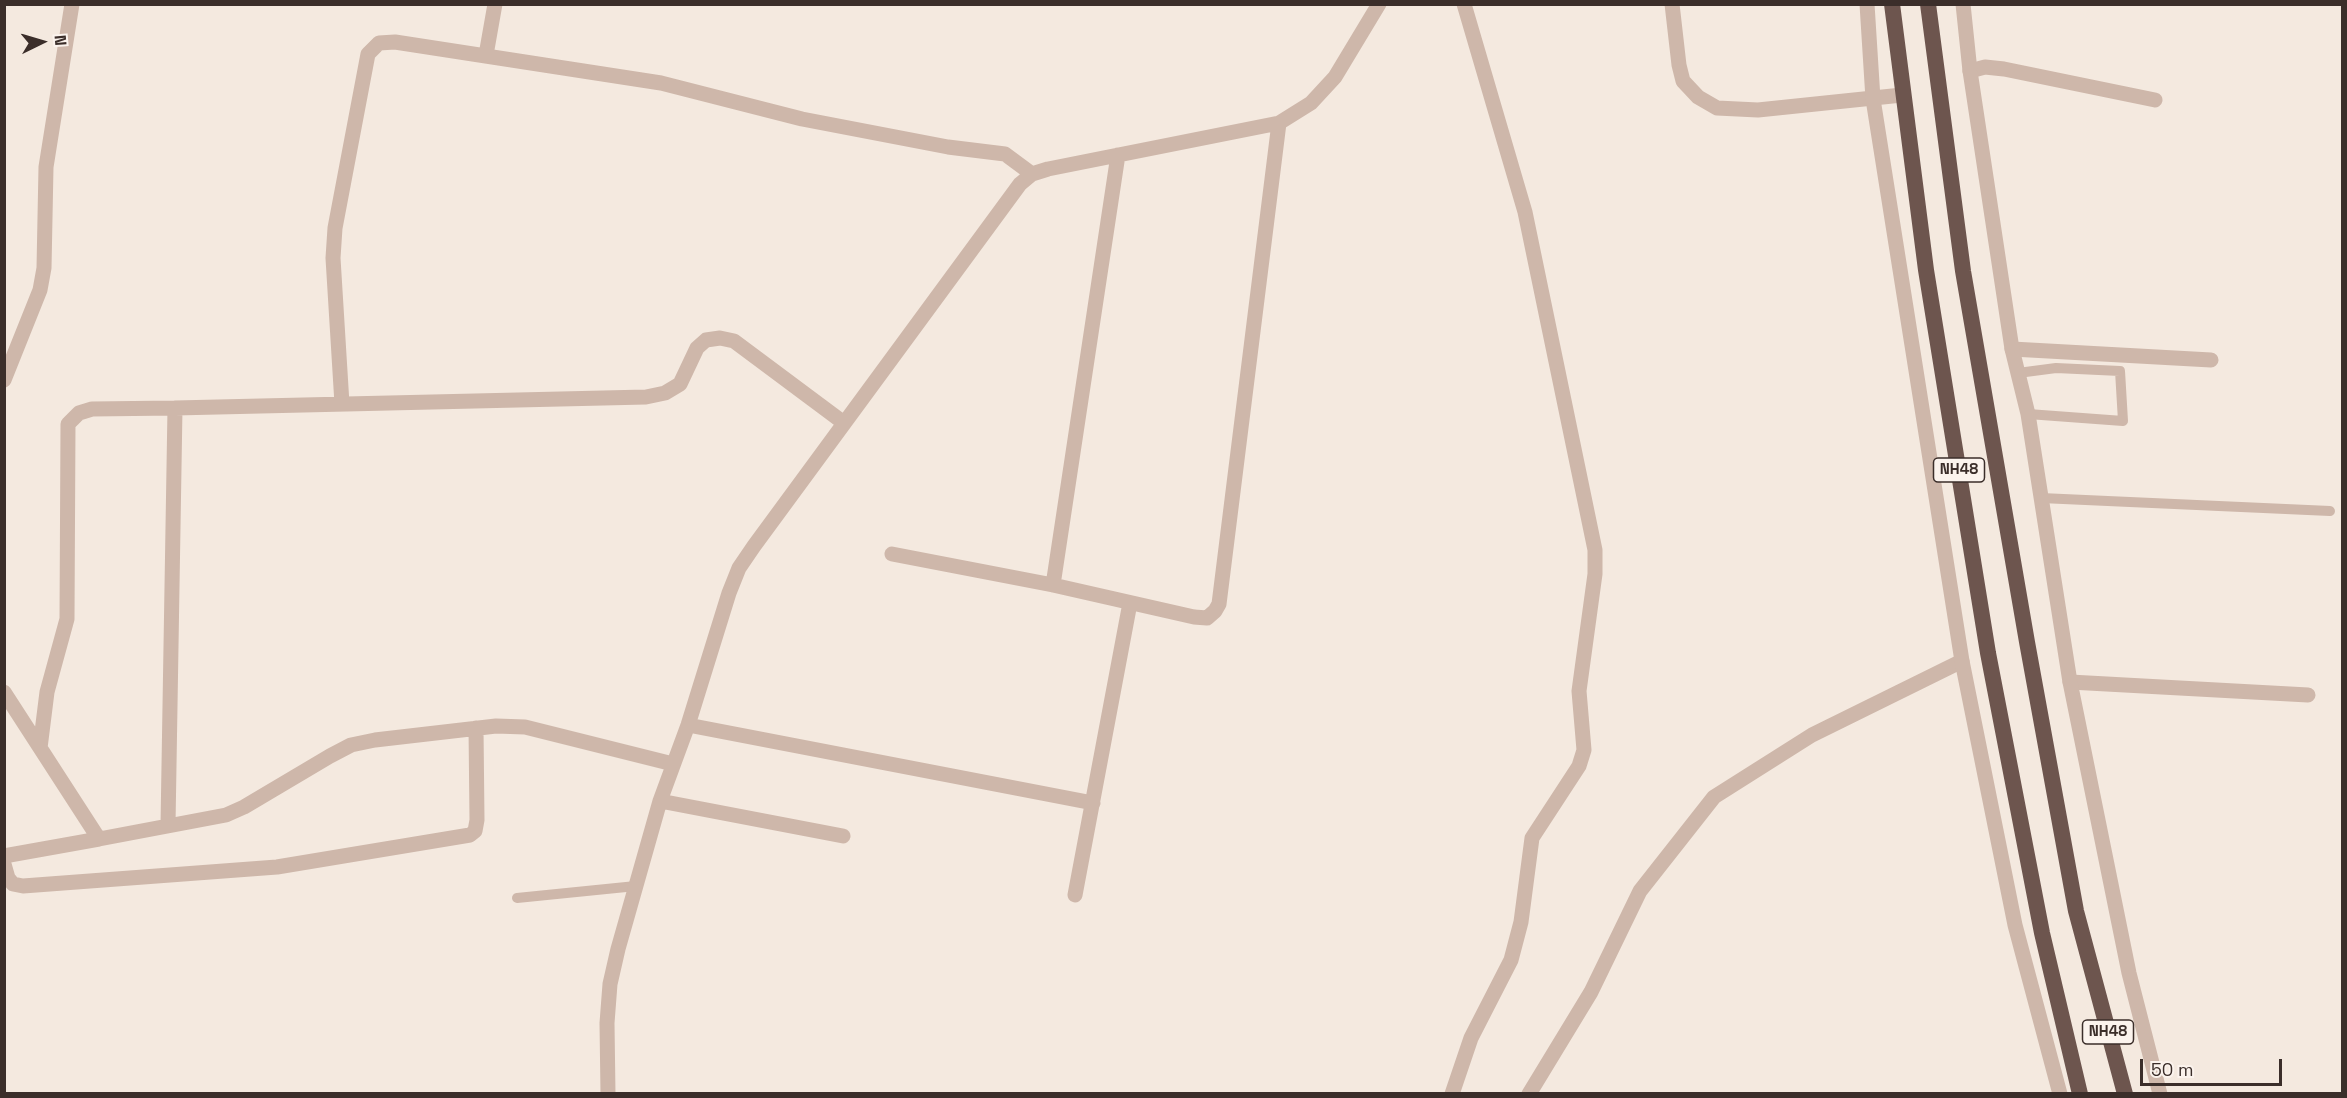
<!DOCTYPE html>
<style>
body{margin:0}
#map{position:relative;width:2347px;height:1098px;overflow:hidden;background:#f4e9df;font-family:"Space Grotesk",sans-serif}
canvas{display:block}
.frame{position:absolute;inset:0;border:6px solid #3b2e2a;pointer-events:none}
.north{position:absolute;left:12px;top:12px;width:60px;height:60px;-webkit-text-stroke:4px #fbf3ed;paint-order:stroke;rotate:85deg;font-size:16px;font-weight:700;line-height:24px;text-align:center;color:#3b2e2a}
.north::after{content:'';display:block;margin:auto;width:21px;height:27px;background:#3b2e2a;clip-path:polygon(50% 0,100% 100%,50% 72%,0 100%)}
.scale{position:absolute;left:2140px;top:1059px;width:142px;height:27px;box-sizing:border-box;border:3px solid #3b2e2a;border-top:0;padding-left:8px;font-size:18px;line-height:21px;white-space:nowrap;color:#3b2e2a;-webkit-text-stroke:4px #fbf3ed;paint-order:stroke}
</style>
<div id="map">
<canvas width="2347" height="1098"></canvas>
<div class="frame"></div>
<div class="north">N</div>
<div class="scale">50 m</div>
</div>
<script>
const g = document.querySelector('canvas').getContext('2d');
g.lineJoin = 'round';
const poly = rows => new Path2D(rows.map(r => 'M' + r).join(''));
function strokePath(path, color, width, dash) { g.strokeStyle = color; g.lineWidth = width; g.lineCap = dash ? 'butt' : 'round'; g.setLineDash(dash || []); g.stroke(path); }
function write(font, color, halo, rows, align = 'center') {
  g.font = font + ' "Space Grotesk",sans-serif'; g.lineWidth = 4.5; g.setLineDash([]); g.textBaseline = 'middle'; g.strokeStyle = halo; g.fillStyle = color; for (const [text, x, y, turn = 0] of rows) {
    g.save(); g.translate(x, y); g.rotate((+turn || 0) * Math.PI / 180); g.textAlign = isNaN(turn) ? turn : align; if (halo) g.strokeText(text, 0, 0); g.fillText(text, 0, 0); g.restore();
  }
}
strokePath(poly([
 [2018,373,2056,368,2120,371,2123,421,2028,414],
 [2041,498,2330,511],
 [517,898,636,886]
]), '#ceb7aa', 10);
strokePath(poly([
 [1672,4,1679,65,1683,81,1698,97,1717,108,1758,110,1902,95],
 [486,55,495,4],
 [1970,71,1985,67,2004,69,2155,100],
 [2012,349,2211,360],
 [4,380,40,290,44,268,46,167,72,4],
 [342,404,333,258,335,228,368,54,379,43,395,42,661,83,802,119,948,147,1005,154,1032,174],
 [892,554,1053,585,1194,617,1207,618,1215,611,1219,604,1279,123],
 [1053,585,1118,155],
 [2070,682,2308,695],
 [4,692,99,839,226,815,244,807,330,756,351,745,375,740,496,726,525,727,673,764],
 [688,725,1093,803],
 [40,748,47,692,67,619,68,424,79,413,92,409,175,408],
 [660,801,843,836],
 [168,825,175,408,646,397,665,393,680,384,697,348,706,340,720,338,734,341,844,423],
 [4,856,99,839],
 [4,864,8,878,13,884,23,886,277,867,470,835,475,831,477,820,476,728],
 [1075,895,1130,603],
 [608,1094,607,1023,610,984,618,949,660,801,688,725,729,593,739,568,754,546,1020,184,1032,174,1048,169,1279,123,1311,103,1335,77,1379,4],
 [1452,1094,1471,1038,1511,960,1521,922,1532,838,1579,766,1584,750,1579,691,1595,574,1595,550,1525,212,1464,4],
 [1529,1094,1591,992,1640,891,1714,797,1812,735,1962,661]
]), '#ceb7aa', 15);
strokePath(poly([
 [1867,4,1873,99,1962,661,2015,925,2060,1094],
 [1963,4,1970,71,2012,349,2028,414,2070,682,2129,973,2160,1094]
]), '#ceb7aa', 15);
strokePath(poly([
 [1892,4,1926,270,1988,653,2042,933,2080,1094],
 [1928,4,1963,271,2027,642,2076,911,2125,1094]
]), '#6d554e', 16);
for (const [x, y, w] of [
 [1959,470,51],
 [2108,1032,51]
]) { const box = new Path2D(); box.roundRect(x - w / 2, y - 12, w, 24, 4.5); g.fillStyle = '#fbf3ed'; g.fill(box); strokePath(box, '#3b2e2a', 1.5); }
write('bold 15px', '#3b2e2a', null, [
 ["NH48",1959,470],
 ["NH48",2108,1032]
]);
</script>
